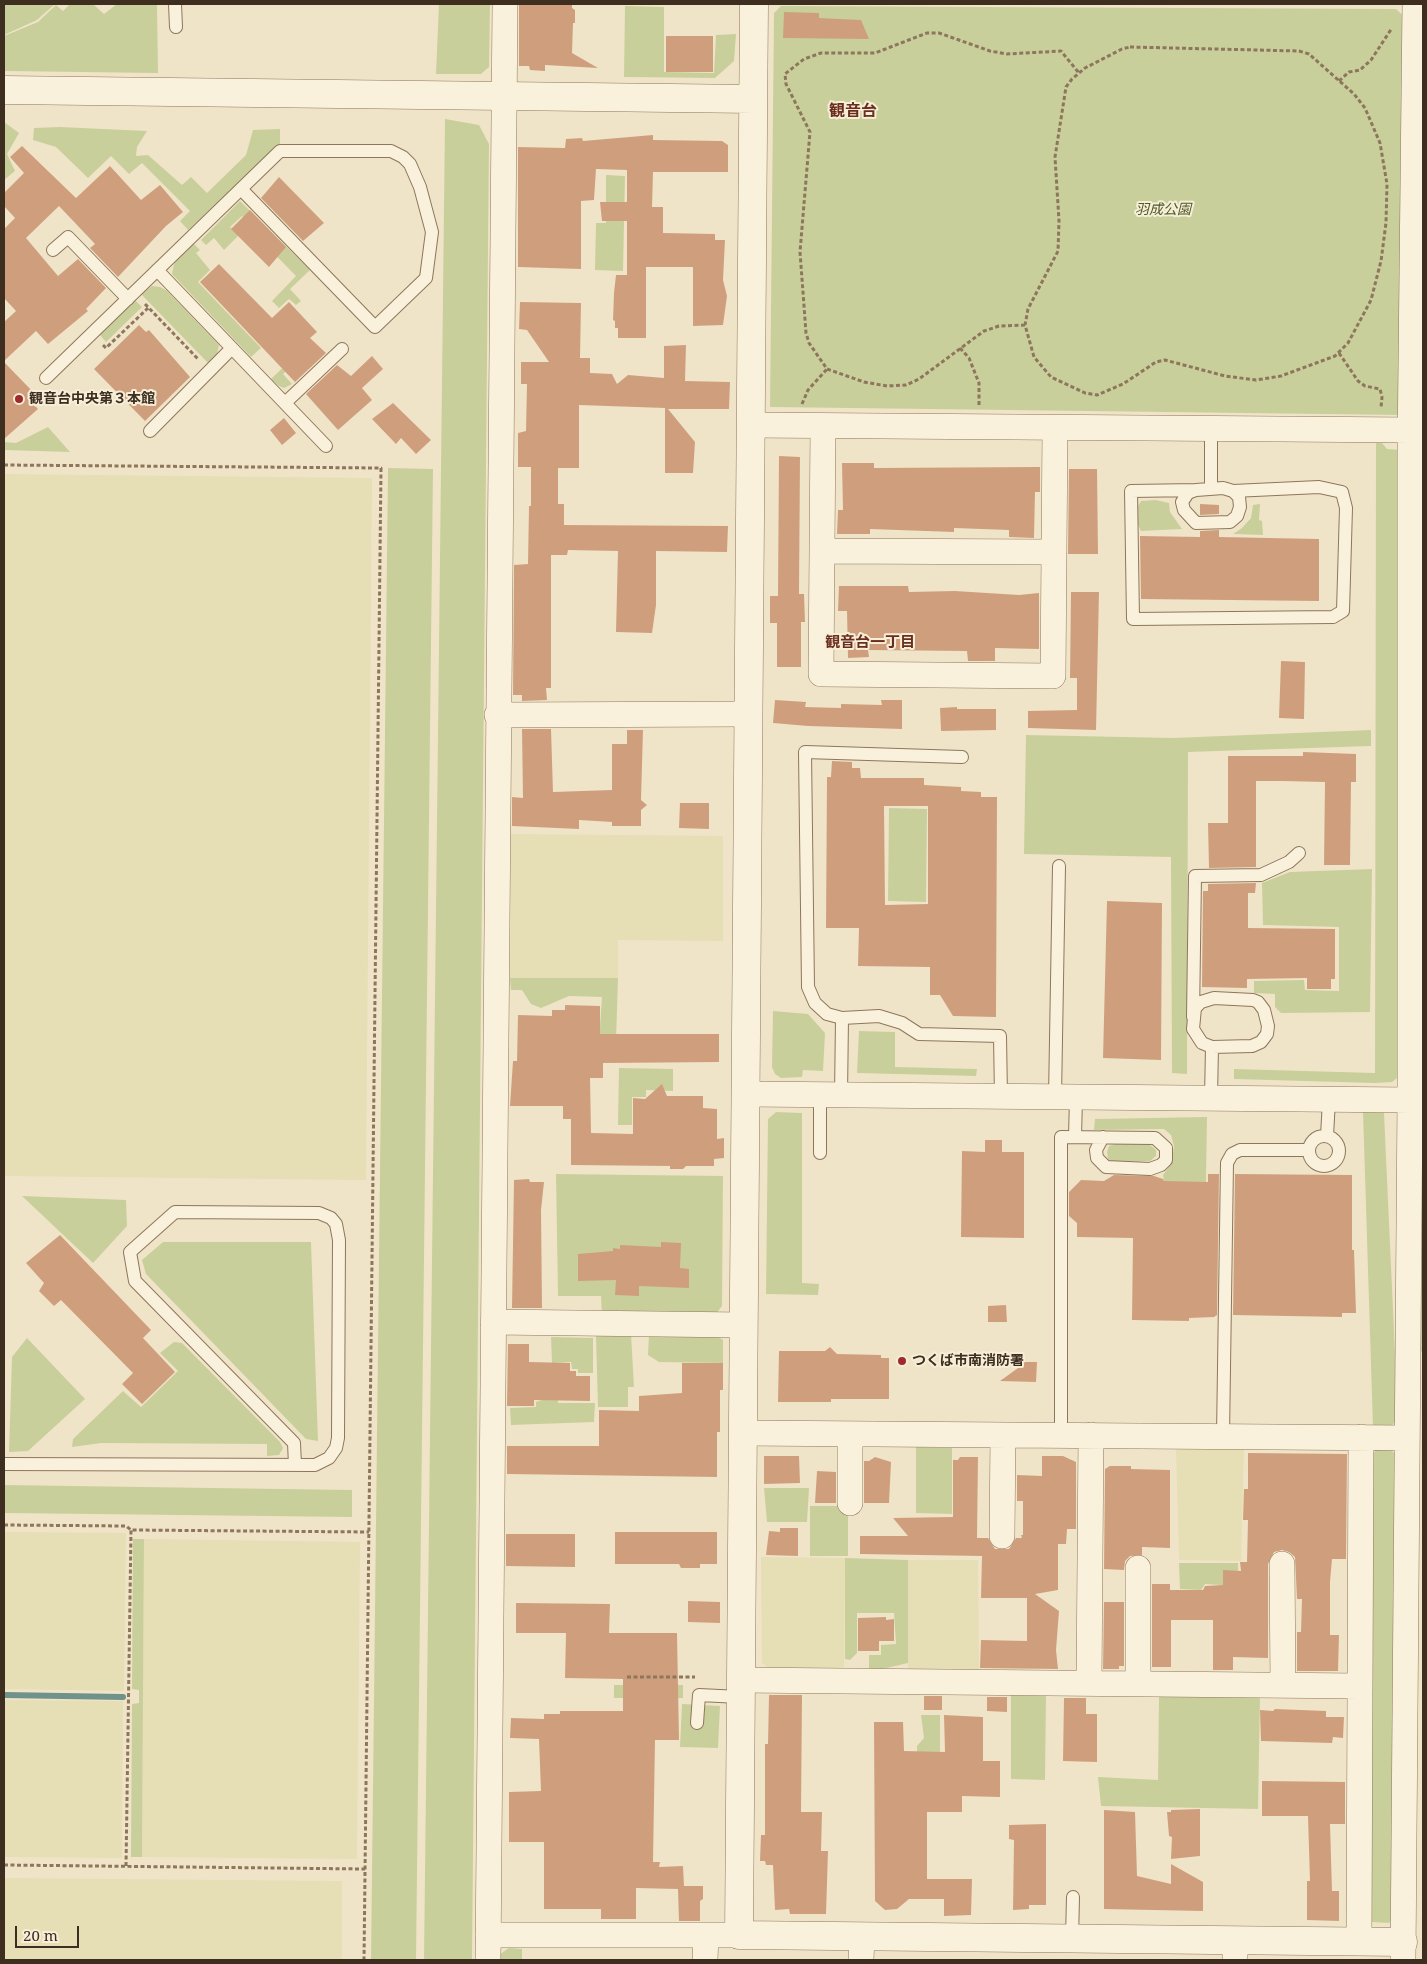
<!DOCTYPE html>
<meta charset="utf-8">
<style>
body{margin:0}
#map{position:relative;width:1427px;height:1964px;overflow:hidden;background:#f0e4c8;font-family:"Noto Serif",serif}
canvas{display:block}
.frame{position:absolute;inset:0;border:5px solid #3d2e20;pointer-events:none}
.scale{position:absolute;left:15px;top:1926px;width:64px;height:22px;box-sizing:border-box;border:2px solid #3d2e20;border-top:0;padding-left:6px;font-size:15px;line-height:18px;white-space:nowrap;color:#3d2e20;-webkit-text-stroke:4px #f7eed8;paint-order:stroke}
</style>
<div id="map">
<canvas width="1427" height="1964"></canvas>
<div class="frame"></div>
<div class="scale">20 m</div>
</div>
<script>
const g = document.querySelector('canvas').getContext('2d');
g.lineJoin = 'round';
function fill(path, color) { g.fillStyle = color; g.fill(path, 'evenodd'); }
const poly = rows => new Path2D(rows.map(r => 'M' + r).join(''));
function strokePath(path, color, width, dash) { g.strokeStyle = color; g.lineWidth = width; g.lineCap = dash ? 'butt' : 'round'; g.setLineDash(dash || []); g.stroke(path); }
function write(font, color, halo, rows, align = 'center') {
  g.font = font + ' "Noto Serif","Noto Sans JP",serif'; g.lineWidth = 4; g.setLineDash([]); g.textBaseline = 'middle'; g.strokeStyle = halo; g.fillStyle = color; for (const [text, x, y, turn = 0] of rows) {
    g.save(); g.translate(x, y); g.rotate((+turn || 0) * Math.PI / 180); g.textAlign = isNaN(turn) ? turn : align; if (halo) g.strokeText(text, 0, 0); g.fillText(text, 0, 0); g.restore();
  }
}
fill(poly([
 [4,474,372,478,366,1180,4,1176],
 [511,834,723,836,723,941,618,940,618,978,510,978],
 [1176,1448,1244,1448,1241,1561,1179,1560],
 [4,1532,126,1533,124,1691,4,1689],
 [144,1539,360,1542,357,1859,142,1857],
 [761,1557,845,1558,844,1670,769,1669,762,1663],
 [908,1560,978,1560,979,1670,908,1670],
 [4,1700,123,1701,122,1858,4,1857],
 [4,1878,342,1881,342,1960,4,1960]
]), '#e6deb5');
fill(poly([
 [4,4,55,4,37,20,4,35],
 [70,4,93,4,104,14,117,4,157,4,158,73,4,71,4,36,38,22,56,5,63,11],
 [439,4,490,4,489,67,481,74,436,74],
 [625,6,664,7,664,72,714,73,716,35,736,34,734,61,715,78,624,77],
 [781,6,1396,9,1408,20,1402,415,770,407,774,13],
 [445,119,479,125,489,144,472,1960,424,1960],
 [4,122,19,133,7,154,15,171,4,180],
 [60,127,147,131,137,147,136,156,148,155,182,185,191,177,207,193,246,155,253,130,280,129,280,144,188,230,180,221,190,211,142,163,129,174,111,156,88,178,56,147,33,140,34,128],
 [606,175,625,176,623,271,595,270,596,223,606,223],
 [240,201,310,270,290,289,301,301,296,305,289,299,279,308,272,301,296,276,250,229,253,226,242,216,230,227,239,235,224,250,214,238,206,245,201,240],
 [194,244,200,250,196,253,210,270,198,282,261,348,251,357,172,274,174,264,180,255],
 [152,286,160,287,166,290,219,345,217,354,208,363,141,294],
 [135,300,142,307,106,342,100,335],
 [296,355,299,359,283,374,292,384,284,388,279,386,271,379],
 [48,427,70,452,4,450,4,442,16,443],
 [1376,443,1382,443,1387,449,1402,450,1401,1075,1392,1082,1375,1083,1234,1079,1234,1069,1375,1073],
 [388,468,433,469,416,1960,371,1960],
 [1156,500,1169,503,1170,512,1182,529,1141,531,1138,525,1138,506,1141,501],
 [1260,504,1259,520,1262,521,1263,535,1233,534,1242,528,1251,518,1253,505],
 [1371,730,1371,746,1188,752,1187,1074,1172,1073,1171,857,1024,854,1026,735,1173,738],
 [889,808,927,809,926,902,888,901],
 [1372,869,1370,1012,1281,1013,1275,1007,1275,994,1254,993,1254,981,1304,980,1305,990,1339,991,1339,927,1263,925,1262,883,1290,872],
 [510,978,618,978,616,1041,599,1042,602,997,569,996,541,1008,531,1004,522,990,511,990],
 [773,1011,808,1014,825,1033,823,1071,803,1070,802,1077,781,1078,775,1074,772,1067],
 [859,1031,895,1032,895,1067,977,1069,976,1076,857,1073],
 [1421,1054,1423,1054,1423,1353,1417,1347],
 [619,1068,673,1069,673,1091,646,1090,646,1097,632,1097,632,1125,618,1125],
 [776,1112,802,1113,802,1283,819,1284,818,1295,766,1294,768,1119],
 [1363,1112,1384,1113,1398,1419,1389,1428,1373,1428],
 [1207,1117,1205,1239,1164,1181,1163,1175,1172,1163,1174,1146,1171,1135,1164,1129,1094,1130,1095,1119],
 [1115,1144,1149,1144,1156,1150,1156,1156,1150,1161,1113,1162,1108,1159,1107,1152,1109,1146],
 [556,1174,723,1176,722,1306,715,1315,602,1316,601,1296,558,1296],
 [22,1196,126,1200,127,1226,93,1263],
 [163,1242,311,1242,318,1441,306,1439,146,1274,142,1260],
 [631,1334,634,1387,628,1387,628,1407,598,1407,596,1336],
 [714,1334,723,1340,723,1363,659,1362,648,1355,649,1335],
 [551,1337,593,1338,593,1373,578,1373,578,1369,572,1369,571,1362,552,1363],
 [27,1338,85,1399,28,1451,9,1452,12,1357],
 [174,1342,182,1343,280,1442,283,1448,279,1455,267,1456,267,1444,101,1443,72,1447,73,1439,123,1391,141,1407,178,1371,160,1353],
 [542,1375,558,1392,558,1403,595,1403,594,1422,511,1425,510,1408,536,1407,536,1402,542,1400],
 [1380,1446,1387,1446,1397,1456,1394,1916,1389,1923,1372,1922,1369,1914,1371,1456],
 [916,1447,952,1448,952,1514,916,1513],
 [4,1485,352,1490,352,1517,4,1513],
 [764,1488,809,1488,807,1522,767,1522],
 [810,1506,848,1506,848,1556,810,1556],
 [133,1539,144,1539,142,1857,131,1857,132,1704,139,1703,139,1690,132,1689],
 [845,1558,908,1560,908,1663,878,1670,869,1670,869,1655,881,1655,881,1645,896,1644,894,1613,857,1613,857,1653,850,1660,845,1659],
 [1179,1563,1238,1563,1239,1617,1221,1622,1221,1585,1205,1584,1201,1590,1180,1589],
 [614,1685,683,1685,683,1698,614,1698],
 [1011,1694,1046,1694,1045,1780,1011,1779],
 [1159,1697,1260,1697,1258,1809,1101,1806,1098,1777,1158,1780],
 [682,1704,720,1706,718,1748,680,1747],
 [921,1715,940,1715,940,1775,917,1774,917,1746,924,1738],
 [509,1948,522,1949,522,1960,499,1960,499,1955]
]), '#c9cf9b');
strokePath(poly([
 [4,1695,123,1697]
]), '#6f938a', 6);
fill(poly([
 [519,4,572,4,572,8,575,10,575,23,573,23,572,53,598,68,545,65,545,71,530,70,529,66,519,66],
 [784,12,819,13,819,18,861,20,869,39,783,38],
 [666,36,713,36,713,72,666,72],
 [653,135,653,140,722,141,728,145,728,172,653,172,652,207,663,207,663,233,715,234,715,240,725,240,723,280,727,296,723,325,693,326,693,267,646,267,646,338,618,338,618,328,615,328,615,321,613,320,614,293,616,275,627,275,627,221,602,221,600,202,627,202,627,170,596,169,594,200,581,201,581,269,518,267,518,147,565,148,566,139,582,138,583,141],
 [22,146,76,198,110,166,141,200,160,185,183,212,166,226,118,277,90,248,95,244,59,206,26,238,58,276,78,259,106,288,86,309,88,311,48,344,36,331,4,361,4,322,16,311,4,298,4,229,15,218,4,206,4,193,24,173,10,157],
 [279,177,324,223,303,241,261,198],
 [250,210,286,247,269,267,231,229],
 [219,264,272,318,289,302,317,332,310,338,326,353,295,382,200,282],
 [520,302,581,303,580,358,590,358,590,373,612,374,617,384,628,375,664,378,664,346,686,345,685,381,730,382,729,409,668,409,695,442,693,473,665,473,665,408,579,405,579,468,558,468,558,504,564,504,564,525,728,526,727,552,656,551,656,605,652,633,616,632,618,551,568,550,567,555,551,555,551,688,546,688,547,700,522,701,522,695,513,695,514,565,528,564,529,506,531,506,531,467,518,467,518,433,526,431,527,384,521,384,521,362,549,362,527,330,519,329],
 [139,325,146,332,149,330,190,377,145,421,94,369],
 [372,356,383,369,362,388,372,400,338,430,306,394,337,365,351,376],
 [4,362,37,396,31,401,38,409,4,439],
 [393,403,431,440,416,454,401,438,396,444,372,419],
 [284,418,296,433,282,445,270,430],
 [779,456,800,457,799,594,804,594,805,622,801,622,801,667,777,667,777,623,770,623,770,596,778,596],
 [842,463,874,463,874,468,1040,467,1040,492,1035,492,1034,538,1009,537,1009,530,954,528,954,532,870,529,870,534,837,534,838,510,843,510],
 [1069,469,1097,469,1098,554,1068,554],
 [1200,504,1219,505,1219,514,1200,515],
 [1219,530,1219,537,1319,539,1319,601,1141,599,1140,536,1200,537,1200,531],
 [839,586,908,586,909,592,955,591,1019,595,1039,593,1039,649,995,648,995,661,968,661,967,651,868,650,869,657,848,658,847,611,838,611],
 [1071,592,1099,592,1096,730,1028,728,1028,711,1077,710,1077,678,1070,678],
 [1281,661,1305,662,1304,719,1279,718],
 [775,700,806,702,805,707,841,708,841,704,882,705,881,700,902,700,902,729,808,726,773,723],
 [957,707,957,709,996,709,996,730,941,731,940,708],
 [522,729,551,729,553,792,612,790,612,744,627,744,627,730,643,730,641,800,647,805,641,810,641,826,612,826,612,822,579,820,579,829,512,826,512,797,523,798],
 [1303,752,1356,754,1356,782,1351,782,1350,865,1324,865,1325,782,1283,781,1256,781,1256,867,1209,868,1208,823,1228,823,1228,756,1303,756],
 [832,761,852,762,852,768,860,768,861,778,924,778,924,785,961,787,961,791,981,792,981,797,997,797,996,1017,953,1016,940,995,930,995,930,967,858,966,859,928,826,928,827,777,831,777],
 [884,806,928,806,928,904,885,905],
 [680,803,709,803,709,829,679,828],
 [1256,883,1255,893,1248,893,1248,928,1335,929,1335,979,1331,979,1331,989,1307,989,1307,978,1247,979,1247,988,1202,987,1203,891,1208,891,1208,884],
 [1107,901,1162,903,1161,1060,1103,1058],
 [565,1005,600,1006,600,1034,719,1034,719,1062,603,1063,603,1078,590,1078,591,1133,633,1134,633,1098,645,1099,662,1084,667,1096,703,1096,703,1108,717,1109,717,1139,724,1138,724,1158,714,1159,714,1166,686,1166,683,1169,670,1169,670,1166,571,1165,571,1119,563,1119,563,1106,510,1106,513,1061,517,1061,518,1015,552,1016,552,1010,565,1010],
 [985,1140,1002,1140,1002,1152,1024,1152,1024,1238,961,1237,962,1151,985,1152],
 [1208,1174,1219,1174,1217,1315,1214,1317,1189,1318,1189,1321,1132,1320,1133,1238,1077,1237,1077,1223,1069,1216,1069,1192,1081,1180,1104,1181,1114,1175,1154,1176,1163,1179,1164,1181,1208,1182],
 [1235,1174,1352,1175,1352,1250,1354,1250,1356,1313,1342,1313,1342,1317,1233,1315],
 [529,1179,530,1182,544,1182,541,1210,542,1308,512,1308,514,1180],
 [60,1235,151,1330,143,1338,175,1372,142,1404,122,1384,133,1373,61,1300,54,1306,39,1291,44,1283,26,1263],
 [661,1242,681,1243,680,1268,689,1269,689,1288,639,1286,639,1296,615,1295,616,1280,578,1281,578,1254,613,1251,613,1248,620,1249,620,1245,661,1247],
 [1006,1305,1007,1322,988,1322,988,1306],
 [508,1344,529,1344,529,1362,570,1363,570,1371,576,1371,576,1376,590,1376,590,1401,534,1400,534,1406,507,1406],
 [830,1347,837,1354,881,1355,881,1358,889,1358,889,1399,831,1399,831,1402,778,1402,779,1351,825,1351],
 [1018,1362,1037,1362,1036,1382,1000,1381,1018,1368],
 [682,1363,723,1363,723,1390,720,1390,720,1432,717,1432,717,1477,507,1474,507,1446,599,1446,599,1410,639,1411,639,1396,682,1393],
 [1248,1453,1347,1454,1346,1559,1332,1559,1330,1582,1330,1635,1339,1635,1338,1671,1297,1671,1297,1632,1301,1632,1302,1599,1297,1599,1295,1557,1289,1552,1282,1550,1274,1552,1268,1564,1268,1658,1233,1657,1233,1670,1213,1670,1213,1620,1171,1620,1171,1667,1152,1667,1152,1584,1170,1584,1170,1590,1203,1590,1205,1586,1223,1585,1223,1570,1241,1571,1240,1562,1247,1562,1248,1520,1243,1520,1244,1489,1248,1489],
 [764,1456,799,1456,800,1483,764,1484],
 [1042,1456,1063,1456,1076,1462,1076,1529,1067,1529,1066,1544,1058,1544,1058,1590,1035,1594,1059,1611,1056,1650,1058,1669,980,1668,981,1640,1027,1641,1027,1598,981,1598,982,1556,860,1554,860,1536,908,1536,893,1518,953,1517,953,1460,958,1460,960,1457,978,1457,977,1538,988,1538,995,1549,1009,1549,1016,1538,1022,1538,1021,1535,1023,1535,1023,1501,1017,1501,1017,1475,1042,1476],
 [875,1457,891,1462,889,1503,864,1503,864,1461,869,1461],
 [1110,1466,1131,1466,1131,1469,1170,1470,1170,1548,1142,1547,1142,1555,1130,1556,1125,1561,1124,1570,1104,1569,1105,1469],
 [817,1471,836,1472,836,1503,815,1503],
 [780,1528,798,1528,798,1556,766,1555,769,1531,780,1532],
 [615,1532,717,1532,717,1564,700,1564,700,1568,681,1568,679,1564,615,1564],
 [506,1534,575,1534,575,1567,506,1566],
 [688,1601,720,1602,720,1623,688,1622],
 [1104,1602,1124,1602,1124,1666,1119,1666,1119,1669,1103,1669],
 [516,1603,610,1604,609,1633,677,1633,679,1740,655,1740,653,1862,660,1862,659,1867,683,1866,684,1886,703,1886,703,1899,700,1901,700,1921,679,1921,678,1889,636,1888,636,1919,601,1919,601,1909,544,1909,544,1842,509,1842,509,1792,541,1791,539,1739,510,1738,511,1718,544,1719,544,1714,560,1714,560,1711,623,1711,623,1679,565,1678,566,1633,516,1633],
 [886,1617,886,1620,894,1619,894,1641,879,1641,879,1651,858,1651,858,1618],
 [769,1695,802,1695,801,1812,822,1812,821,1851,828,1851,826,1914,790,1914,789,1909,775,1910,773,1865,766,1865,765,1861,760,1861,761,1835,765,1835,765,1744,768,1744],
 [924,1696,942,1696,942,1710,924,1710],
 [987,1697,1007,1697,1007,1712,987,1711],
 [1064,1698,1086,1698,1086,1714,1097,1714,1097,1762,1063,1761],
 [1275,1709,1326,1711,1326,1717,1344,1717,1343,1738,1333,1737,1332,1743,1261,1741,1260,1710,1273,1711],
 [944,1715,983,1717,983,1761,1000,1761,1000,1797,962,1796,962,1812,927,1812,927,1879,972,1879,971,1915,944,1916,944,1899,909,1899,897,1909,885,1910,875,1901,874,1722,903,1722,904,1751,945,1752],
 [1262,1781,1345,1782,1345,1824,1330,1824,1332,1891,1339,1891,1339,1921,1307,1920,1307,1881,1310,1881,1308,1816,1262,1816],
 [1200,1809,1200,1856,1171,1859,1172,1837,1169,1836,1167,1812,1171,1812,1171,1810],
 [1104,1810,1135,1812,1137,1876,1171,1884,1171,1864,1203,1882,1203,1911,1104,1909],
 [1046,1824,1046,1905,1029,1905,1029,1909,1013,1910,1014,1840,1009,1839,1009,1825]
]), '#cf9f7d');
const service = poly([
 [175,4,176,27],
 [53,250,68,237,128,299],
 [157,270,326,446],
 [46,378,280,151,391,151,403,157,410,164,420,187,432,232,426,278,375,327,241,189],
 [285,403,342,349],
 [150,431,232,348],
 [1223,488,1233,491,1239,497,1240,507,1237,516,1230,522,1196,523,1184,510,1182,502,1188,493,1196,490,1223,488],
 [1211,489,1211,429],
 [1196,490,1131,491,1133,619,1333,617,1343,611,1346,508,1342,492,1319,487,1233,491],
 [962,757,805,752,808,987,815,1003,827,1014,842,1018,879,1016,902,1023,919,1034,1000,1036,1001,1097],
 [1214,998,1253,1000,1258,1002,1264,1010,1268,1026,1267,1034,1261,1042,1252,1046,1212,1047,1202,1043,1193,1029,1195,1008,1201,1002,1214,998],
 [1193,1017,1195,876,1261,875,1289,862,1299,853],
 [820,1095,820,1153],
 [841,1096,842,1018],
 [1055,1097,1059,866],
 [1211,1098,1212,1047],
 '1309 1151a15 15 0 1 1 30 0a15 15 0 1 1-30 0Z',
 [1327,1136,1329,1100],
 [1075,1137,1076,1097],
 [1061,1435,1061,1137,1155,1138,1166,1148,1166,1160,1161,1165,1150,1169,1106,1167,1097,1158,1096,1150,1103,1137],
 [1223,1436,1227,1163,1232,1154,1240,1150,1309,1150],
 [4,1464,315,1465,329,1458,336,1448,338,1438,339,1240,336,1224,331,1218,319,1213,175,1212,130,1252,135,1281,294,1443,295,1465],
 [697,1723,699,1695,740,1697],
 [1072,1939,1073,1897]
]);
const minor = poly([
 [751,425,1411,430],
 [823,426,821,674,1053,676,1055,428],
 [822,551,1054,552],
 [497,715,748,714],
 [746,1094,1410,1100],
 [493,1322,743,1325],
 [742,1433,1407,1438],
 [850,1434,850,1503],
 [1002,1536,1003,1435],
 [1282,1564,1283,1685],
 [1138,1568,1138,1684],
 [740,1680,1359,1686],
 [1089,1683,1091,1435],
 [488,1935,739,1935],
 [1359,1942,1361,1437],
 [488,1960,505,4],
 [705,1960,706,1935],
 [861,1960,862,1936],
 [1235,1960,1235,1941],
 [1403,1960,1410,1100,1410,452,1415,4]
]);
const tertiary = poly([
 [754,4,739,1935,1403,1942],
 [4,90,753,99]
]);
strokePath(service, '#8d765c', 14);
strokePath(minor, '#8d765c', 26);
strokePath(tertiary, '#8d765c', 29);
strokePath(poly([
 [1130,47,1299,51,1309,54,1354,94,1365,108,1380,143,1387,184,1386,223,1381,261,1371,300,1348,343,1335,356,1281,376,1256,380,1225,376,1165,360,1156,362,1123,384,1097,395,1085,393,1051,377,1034,357,1025,325,1028,309,1058,251,1059,221,1055,157,1066,87,1072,79,1085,68,1122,49,1130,47],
 [1339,81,1349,72,1360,70,1371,60,1392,28],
 [145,304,198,359],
 [1025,325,999,326,984,331,919,379,906,385,887,386,864,382,827,369,809,343,806,333,800,252,810,132,786,84,785,74,804,59,821,53,875,53,927,33,939,33,990,51,1007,54,1061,51,1079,73],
 [103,345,106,348,148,308],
 [960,348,969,358,979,383,979,405],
 [1339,353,1358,381,1365,386,1380,389,1382,397,1381,408],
 [802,404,808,390,827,369],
 [4,465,381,468,364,1960],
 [4,1525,126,1526,131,1530,369,1532],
 [627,1677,695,1677],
 [4,1865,365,1869],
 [126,1866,131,1530]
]), '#8d765c', 3, [4, 2.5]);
strokePath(service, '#faf1dc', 12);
strokePath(minor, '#faf1dc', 25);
strokePath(tertiary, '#faf1dc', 28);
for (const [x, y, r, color] of [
 [19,399,5,"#9e2a2b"],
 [902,1361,5,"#9e2a2b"]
]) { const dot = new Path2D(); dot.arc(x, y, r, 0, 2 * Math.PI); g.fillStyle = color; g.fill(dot); strokePath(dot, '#f7eed8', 2); }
write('italic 14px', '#4d5a26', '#f7eed8', [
 ["羽成公園",1163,210]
]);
write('bold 14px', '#3d2e20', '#f7eed8', [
 ["観音台中央第３本館",29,399],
 ["つくば市南消防署",912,1361]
], 'left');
write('bold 15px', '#6b2e1e', '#f7eed8', [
 ["観音台一丁目",870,643]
]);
write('bold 16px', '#6b2e1e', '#f7eed8', [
 ["観音台",853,111]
]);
</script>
